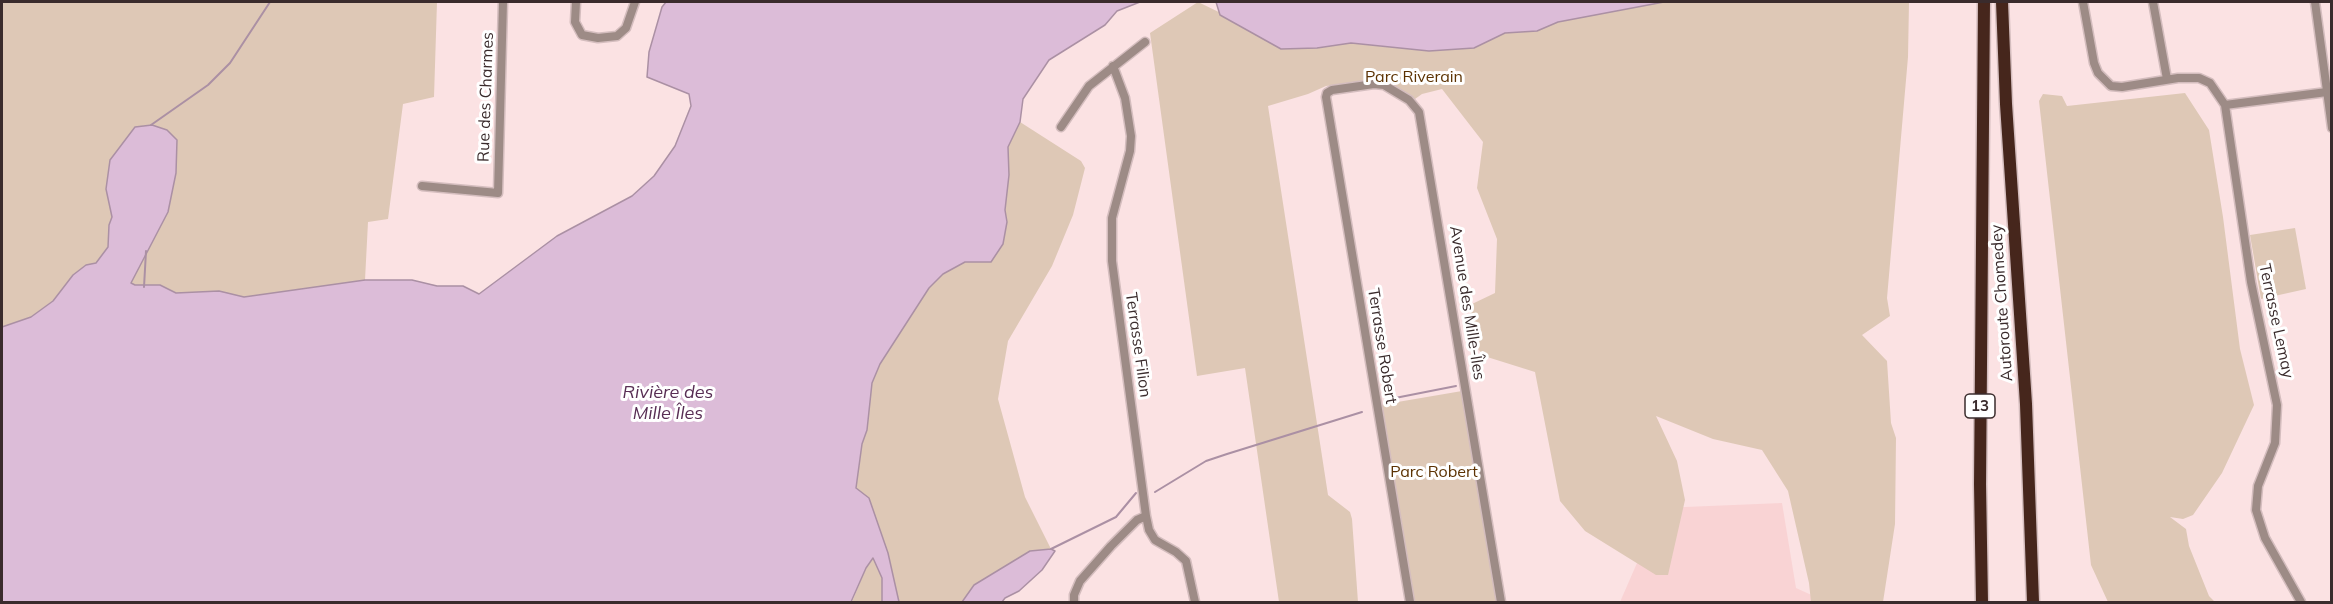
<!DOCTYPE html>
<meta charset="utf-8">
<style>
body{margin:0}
#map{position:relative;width:2333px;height:604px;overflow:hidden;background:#fbe2e3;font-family:Mulish,sans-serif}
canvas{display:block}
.frame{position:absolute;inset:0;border:3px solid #3a2b2c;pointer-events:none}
</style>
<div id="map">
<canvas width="2333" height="604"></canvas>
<div class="frame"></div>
</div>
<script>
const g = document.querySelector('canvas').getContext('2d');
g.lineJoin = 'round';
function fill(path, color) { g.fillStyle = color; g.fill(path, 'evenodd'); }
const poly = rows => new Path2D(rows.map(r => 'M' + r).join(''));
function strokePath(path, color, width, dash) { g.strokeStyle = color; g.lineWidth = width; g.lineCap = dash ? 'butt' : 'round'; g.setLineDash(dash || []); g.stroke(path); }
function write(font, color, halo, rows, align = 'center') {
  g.font = font + ' Mulish,sans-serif'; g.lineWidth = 6; g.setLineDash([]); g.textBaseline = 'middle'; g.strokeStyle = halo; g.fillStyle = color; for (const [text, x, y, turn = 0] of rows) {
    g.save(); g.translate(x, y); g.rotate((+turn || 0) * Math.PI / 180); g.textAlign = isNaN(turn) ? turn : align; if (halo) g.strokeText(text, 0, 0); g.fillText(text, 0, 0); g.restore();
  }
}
fill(poly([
 [1782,503,1796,588,1827,602,1620,602,1661,508]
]), '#f9d3d4');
fill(poly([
 [2,2,437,2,434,97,403,104,388,219,368,222,365,280,244,297,219,291,176,293,160,285,135,286,130,283,168,212,167,130,151,125,135,127,106,189,112,217,109,225,108,247,96,263,86,265,73,275,53,301,31,317,2,327],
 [1198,2,1256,30,1317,48,1350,43,1429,51,1474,48,1505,33,1537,31,1558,22,1664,2,1909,2,1908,57,1887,298,1890,316,1862,335,1887,361,1891,423,1896,438,1895,524,1883,602,1811,602,1809,583,1788,491,1762,450,1713,439,1656,416,1677,461,1685,500,1668,575,1656,575,1585,531,1560,501,1535,372,1484,356,1467,336,1472,304,1495,293,1497,239,1477,188,1483,142,1442,89,1422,94,1415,99,1386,82,1377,80,1326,86,1308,94,1268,106,1328,495,1350,512,1352,519,1358,602,1279,602,1245,368,1197,376,1150,33],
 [2185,93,2209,130,2223,217,2240,349,2254,405,2222,473,2193,515,2183,519,2170,517,2186,529,2189,546,2209,596,2215,602,2108,602,2091,565,2039,101,2043,94,2062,96,2067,106],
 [1020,122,1081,161,1085,168,1073,215,1052,266,1008,341,998,399,1025,497,1051,549,1030,551,974,585,962,602,899,602,888,553,856,489,862,444,867,430,871,383,880,364,929,288,943,274,965,262,991,262,1007,222,1005,210,1009,175,1008,147],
 [2295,228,2306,289,2261,299,2250,235],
 [1462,391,1498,602,1413,602,1380,405],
 [874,558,882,578,882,602,852,602,866,568]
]), '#dec8b6');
const water = poly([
 [666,2,1140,2,1117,11,1105,25,1049,60,1023,99,1020,122,1008,147,1009,175,1005,210,1007,222,1003,244,991,262,965,262,943,274,929,288,880,364,872,383,867,430,862,444,856,488,869,498,888,553,899,602,882,602,882,578,873,558,866,568,851,602,2,602,2,327,31,317,53,301,73,275,86,265,96,263,108,247,109,225,112,217,106,189,110,160,135,127,152,125,167,130,177,140,176,173,168,212,131,283,135,285,160,285,176,293,219,291,244,297,365,280,412,280,437,286,463,286,479,294,557,236,632,196,654,176,675,146,691,106,689,94,647,77,649,52,662,7,666,2],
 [1216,2,1664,2,1558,22,1537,31,1505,33,1474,48,1429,51,1351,43,1317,48,1281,49,1220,15,1216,2],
 [1051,549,1055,551,1042,570,1019,591,1005,598,1002,602,962,602,974,585,1030,551,1051,549]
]);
fill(water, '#dcbcd8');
strokePath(water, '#ab90a4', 1.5);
strokePath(poly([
 [151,125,208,85,230,63,270,2],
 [144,287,146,251],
 [1390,399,1456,386],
 [1155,492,1206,461,1227,454,1362,412],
 [1051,549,1116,517,1136,493]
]), '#ab90a4', 2);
const minor = poly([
 [576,2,575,22,582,35,598,38,617,36,626,28,635,2],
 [2083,2,2094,63,2098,73,2111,86,2122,87,2178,78,2199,78,2210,83,2225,105,2251,282,2277,405,2275,443,2258,486,2256,510,2265,538,2301,602],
 [2153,2,2167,79],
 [2315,2,2332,128],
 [1113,66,1125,98,1131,136,1130,151,1112,218,1112,261,1146,516,1149,530,1155,540,1176,552,1186,561,1195,602],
 [2225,105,2327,92],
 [1061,127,1089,86,1145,42],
 [422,186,498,193,503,2],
 [1074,602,1074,595,1080,581,1111,546,1137,520,1146,516],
 [1410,602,1326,97,1327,93,1332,90,1374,84,1384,85,1409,100,1419,112,1501,602]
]);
const highway = poly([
 [2002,2,2006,104,2026,404,2033,602],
 [1982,602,1980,484,1984,2]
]);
strokePath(minor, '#d4bdbe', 11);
strokePath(highway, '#d4bdbe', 15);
strokePath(minor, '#9d8b86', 8);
strokePath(highway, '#46261c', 12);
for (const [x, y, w] of [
 [1980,406,30]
]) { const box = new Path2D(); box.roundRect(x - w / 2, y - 12, w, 24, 4.5); g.fillStyle = '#fff'; g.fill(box); strokePath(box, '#3a2b2c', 1.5); }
write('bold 15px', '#3a2b2c', null, [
 ["13",1980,406]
]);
write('16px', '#5c3202', '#fff', [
 ["Parc Riverain",1414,77],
 ["Parc Robert",1434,472]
]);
write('16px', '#3a2b2c', '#fff', [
 ["Rue des Charmes",486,97,-88],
 ["Avenue des Mille-Îles",1467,303,81],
 ["Autoroute Chomedey",2002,303,-94],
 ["Terrasse Lemay",2276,321,78],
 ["Terrasse Filion",1138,345,82],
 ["Terrasse Robert",1382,346,81]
]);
write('italic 18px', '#582e54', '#fff', [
 ["Rivière des",668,393],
 ["Mille Îles",668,414]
]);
</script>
